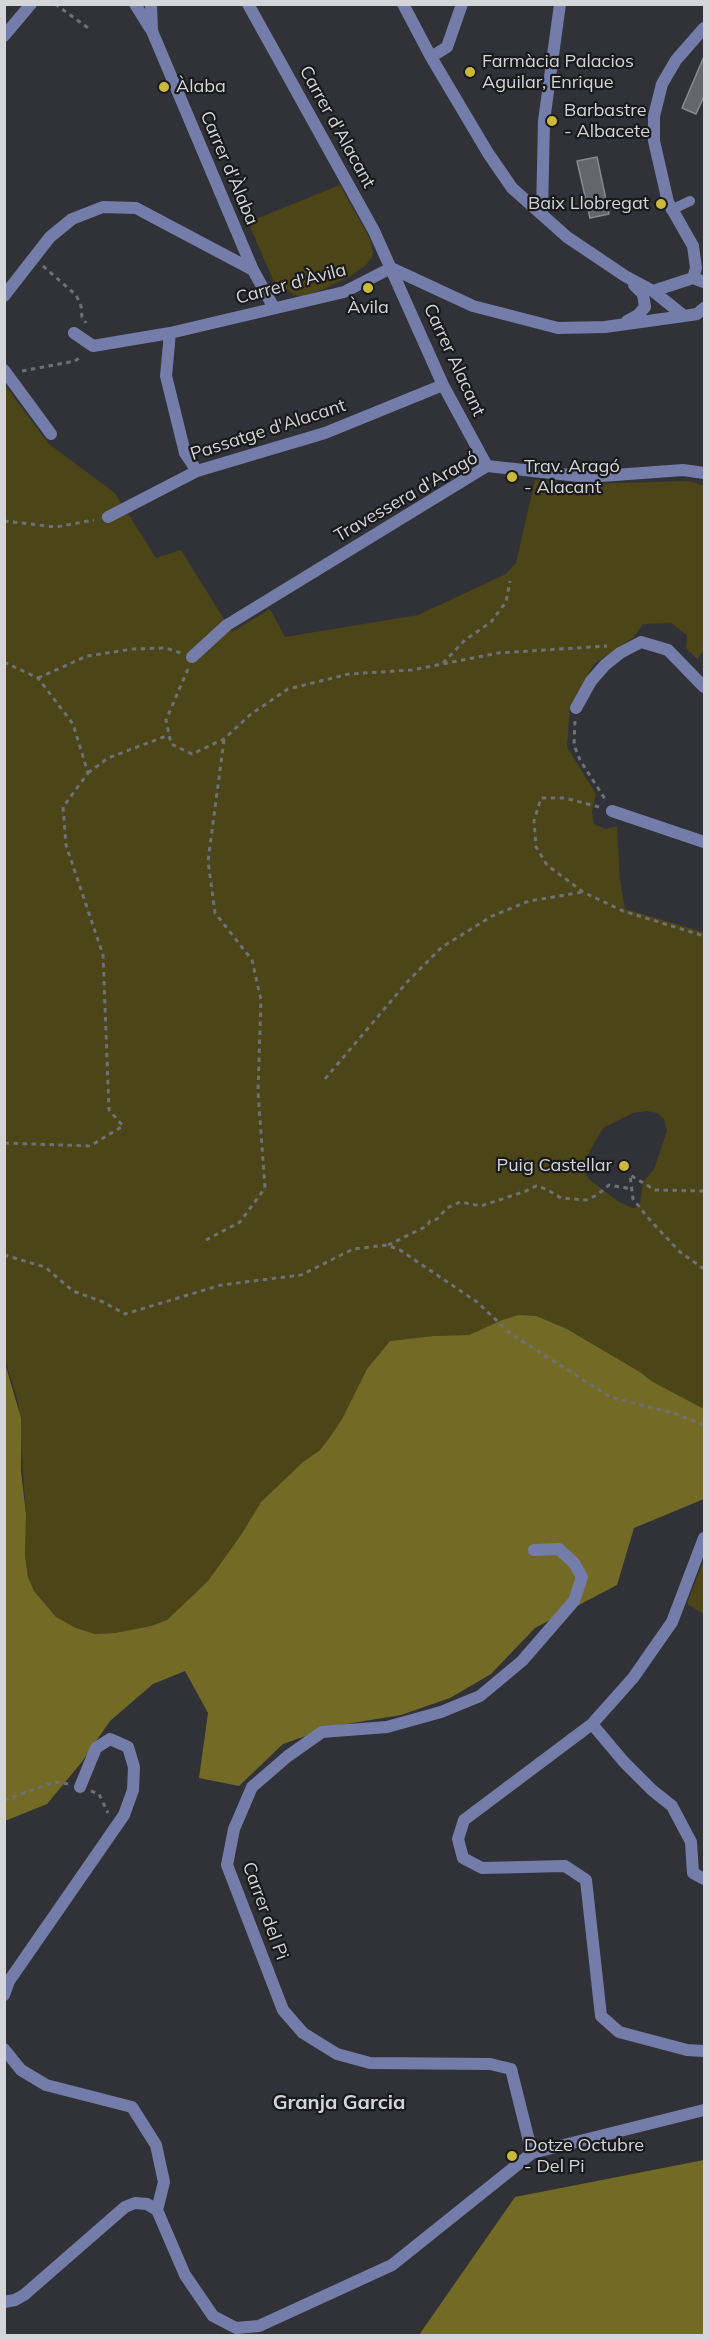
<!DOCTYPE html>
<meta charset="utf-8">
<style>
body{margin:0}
#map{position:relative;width:709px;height:2340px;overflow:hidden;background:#313237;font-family:Mulish,sans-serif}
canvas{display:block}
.frame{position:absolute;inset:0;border:6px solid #d4d5d8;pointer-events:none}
</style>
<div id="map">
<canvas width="709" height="2340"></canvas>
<div class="frame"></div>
</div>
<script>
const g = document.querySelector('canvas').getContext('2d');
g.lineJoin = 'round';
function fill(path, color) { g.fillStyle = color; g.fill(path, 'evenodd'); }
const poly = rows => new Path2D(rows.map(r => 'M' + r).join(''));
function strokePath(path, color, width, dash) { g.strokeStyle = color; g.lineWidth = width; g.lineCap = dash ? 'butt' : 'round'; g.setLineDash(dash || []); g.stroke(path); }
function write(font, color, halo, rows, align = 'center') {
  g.font = font + ' Mulish,sans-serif'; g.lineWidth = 4.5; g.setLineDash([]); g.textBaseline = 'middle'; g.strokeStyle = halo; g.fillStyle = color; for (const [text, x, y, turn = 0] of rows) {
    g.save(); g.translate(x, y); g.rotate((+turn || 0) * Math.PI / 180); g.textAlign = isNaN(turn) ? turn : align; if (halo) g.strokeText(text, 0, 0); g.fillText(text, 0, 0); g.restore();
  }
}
fill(poly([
 [340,185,370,239,373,253,371,259,366,265,352,275,324,289,301,297,293,294,273,280,248,222],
 [4,384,49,444,115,493,156,558,181,550,232,632,270,609,285,637,418,615,506,574,516,563,535,480,581,484,690,481,704,486,704,651,697,659,686,648,687,635,671,623,643,624,634,637,594,664,570,706,567,747,596,794,592,812,594,824,606,829,617,826,620,880,625,909,704,932,704,1409,653,1382,640,1372,567,1329,518,1315,502,1320,469,1335,433,1336,390,1341,367,1369,342,1419,330,1437,320,1450,303,1462,261,1502,241,1535,208,1581,167,1620,151,1626,115,1633,95,1634,76,1628,56,1617,34,1591,28,1577,25,1556,26,1514,18,1401,5,1360],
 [647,1111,657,1113,664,1119,667,1131,654,1169,643,1182,640,1204,638,1207,633,1208,619,1202,590,1180,585,1173,585,1160,603,1128,633,1113],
 [704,1559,704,1614,687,1604]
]), '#4b4517');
fill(poly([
 [518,1315,536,1316,567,1329,640,1372,653,1382,704,1409,704,1499,634,1528,617,1585,535,1628,491,1674,450,1698,401,1715,334,1726,283,1744,239,1786,199,1778,208,1713,185,1671,153,1684,110,1721,81,1763,47,1804,5,1821,4,1360,21,1418,21,1471,26,1514,25,1556,28,1577,34,1591,56,1617,76,1628,95,1634,115,1633,151,1626,167,1620,208,1581,241,1535,261,1502,303,1462,320,1450,330,1437,342,1419,367,1369,390,1341,433,1336,469,1335,502,1320],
 [704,2160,704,2335,419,2335,515,2197]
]), '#736a25');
const building = poly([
 [705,54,705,94,696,114,682,108,705,54],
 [597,157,609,214,590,218,577,161,597,157]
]);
fill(building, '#65666b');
strokePath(building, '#888a8f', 1.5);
strokePath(poly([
 [55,4,91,30],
 [43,266,76,295,81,306,82,317,86,323],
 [22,371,75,361,82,356],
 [4,521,56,527,94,520],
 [4,662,38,678,73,724,88,773,63,807,66,845,103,955,109,1110,123,1126,90,1146,4,1143],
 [443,663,465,640,491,622,506,602,510,581],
 [188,669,166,720,171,744,192,754,224,739,251,714,288,689,349,674,412,670,498,653,607,646],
 [38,678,87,656,133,649,166,648,181,653],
 [575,721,574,745,580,760,605,799],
 [88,773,108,758,169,735],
 [599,807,565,798,541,798,534,821,536,847,547,865,583,892,623,911,704,936],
 [325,1079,408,981,442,947,492,916,529,901,583,892],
 [704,1191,655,1190,630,1175,633,1199,650,1220,680,1252,704,1269],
 [206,1240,240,1222,265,1188,258,1091,261,1000,252,960,215,913,208,861,224,740],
 [388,1245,427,1226,430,1221,437,1219,447,1208,460,1202,481,1206,526,1191,536,1186,546,1189,561,1198,586,1200,597,1195,609,1185,632,1189],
 [4,1255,45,1267,73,1291,103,1302,125,1314,221,1285,301,1275,353,1249,387,1245,400,1250,477,1302,511,1334,610,1397,673,1413,704,1425],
 [91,1791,99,1794,108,1813],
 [4,1800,55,1782,68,1784]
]), '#6f7075', 3, [4.5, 4.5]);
strokePath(poly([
 [671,210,690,201]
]), '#747da9', 10);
strokePath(poly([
 [135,4,150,28],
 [151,4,152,31,253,270,274,308],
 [248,4,374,231,443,385,487,466],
 [403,4,431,57,488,153,512,188,567,237,625,276,653,291],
 [4,36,31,4],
 [431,57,447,47,462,4],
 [542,214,544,121,560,4],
 [391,268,473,306,558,328,605,327,684,316],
 [693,278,696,268,693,246,668,202,654,141,654,116,662,84,676,60,704,28],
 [704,282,693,278,653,291,684,316,697,314,704,308],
 [4,296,50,237,72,219,103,207,136,208,253,270],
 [627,321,638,315,645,307,643,294,634,285],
 [74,333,93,346,170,333,344,292,391,268],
 [170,333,166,376,185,453,197,471],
 [4,370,51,434],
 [108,517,197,471,325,433,443,385],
 [192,657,227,625,487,466,588,477,683,470,704,473],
 [576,708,591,681,605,665,620,653,641,642,668,650,704,687],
 [612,811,704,842],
 [704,1538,672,1622,633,1678,592,1724,464,1820,458,1839,463,1858,482,1868,565,1866,586,1880,601,2016,619,2032,687,2050,704,2051],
 [592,1724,624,1762,652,1790,672,1806,691,1842,693,1873,704,1879],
 [4,1995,9,1981,124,1815,133,1790,134,1767,128,1747,110,1739,96,1748,80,1787],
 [4,2049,21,2070,46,2085,132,2107,156,2145,164,2182,157,2210],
 [532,2153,511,2069,490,2064,370,2063,337,2054,303,2033,283,2010,227,1865,234,1829,252,1787,288,1756,322,1732,387,1727,441,1712,480,1696,522,1661,574,1601,582,1577,574,1563,559,1549,534,1550],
 [4,2302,15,2300,24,2295,125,2207,135,2203,147,2204,157,2210,185,2275,213,2316,236,2328,259,2326,392,2265,532,2153,704,2110]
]), '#747da9', 12);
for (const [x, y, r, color] of [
 [470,72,6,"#cbba39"],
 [164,87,6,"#cbba39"],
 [552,121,6,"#cbba39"],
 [661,204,6,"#cbba39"],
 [368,288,6,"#cbba39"],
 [512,477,6,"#cbba39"],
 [624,1166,6,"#cbba39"],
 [512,2156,6,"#cbba39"]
]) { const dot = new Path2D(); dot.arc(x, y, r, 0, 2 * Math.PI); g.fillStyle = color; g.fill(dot); strokePath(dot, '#1a1a1c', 2); }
write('18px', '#d4d5d8', '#1a1a1c', [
 ["Farmàcia Palacios",482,62],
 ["Aguilar, Enrique",482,83],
 ["Àlaba",176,87],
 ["Barbastre",564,111],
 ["- Albacete",564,132],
 ["Baix Llobregat",649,204,"right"],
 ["Àvila",368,308,"center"],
 ["Trav. Aragó",524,467],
 ["- Alacant",524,488],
 ["Puig Castellar",612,1166,"right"],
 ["Dotze Octubre",524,2146],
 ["- Del Pi",524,2167]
], 'left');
write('18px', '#d4d5d8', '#1a1a1c', [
 ["Carrer d'Alacant",337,127,61],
 ["Carrer d'Àlaba",229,168,67],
 ["Carrer d'Àvila",291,284,-15],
 ["Carrer Alacant",454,360,65],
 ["Passatge d'Alacant",268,430,-18],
 ["Travessera d'Aragó",406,497,-30],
 ["Carrer del Pi",265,1911,70]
]);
write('bold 20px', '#d4d5d8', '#1a1a1c', [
 ["Granja Garcia",339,2103]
]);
</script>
